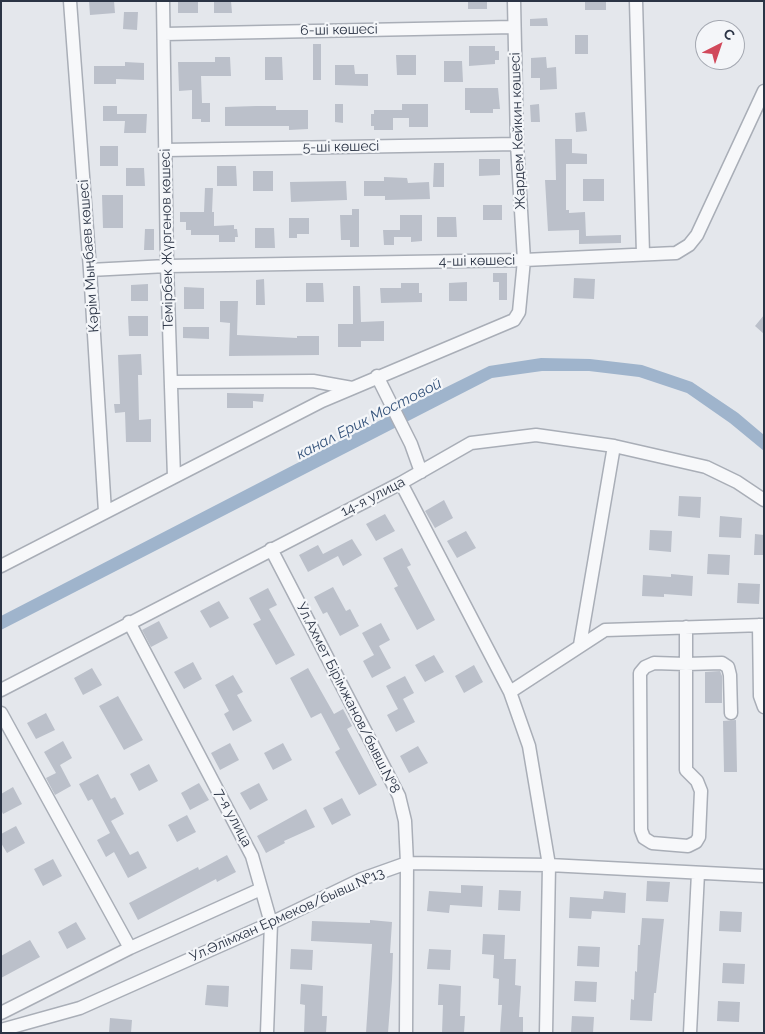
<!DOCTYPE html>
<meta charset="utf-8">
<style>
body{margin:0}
#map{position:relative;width:765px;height:1034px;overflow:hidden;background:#e4e7ec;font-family:Raleway,sans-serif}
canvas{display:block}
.frame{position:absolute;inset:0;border:2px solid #2b3445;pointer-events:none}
.north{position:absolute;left:695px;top:20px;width:50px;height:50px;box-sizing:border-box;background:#f4f6f9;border:1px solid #a4a8b1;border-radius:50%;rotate:41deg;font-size:14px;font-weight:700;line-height:20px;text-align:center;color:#2b3445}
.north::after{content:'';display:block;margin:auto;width:18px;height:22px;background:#d1495b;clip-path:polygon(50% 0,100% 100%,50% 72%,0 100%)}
</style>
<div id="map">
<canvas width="765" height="1034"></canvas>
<div class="frame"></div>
<div class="north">С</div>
</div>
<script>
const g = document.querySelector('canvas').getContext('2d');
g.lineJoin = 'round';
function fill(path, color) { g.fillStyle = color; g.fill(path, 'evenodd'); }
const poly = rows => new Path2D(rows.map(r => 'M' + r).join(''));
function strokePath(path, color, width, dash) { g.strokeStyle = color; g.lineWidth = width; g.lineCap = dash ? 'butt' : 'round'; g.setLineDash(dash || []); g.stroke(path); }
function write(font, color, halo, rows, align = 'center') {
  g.font = font + ' Raleway,sans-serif'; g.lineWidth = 4.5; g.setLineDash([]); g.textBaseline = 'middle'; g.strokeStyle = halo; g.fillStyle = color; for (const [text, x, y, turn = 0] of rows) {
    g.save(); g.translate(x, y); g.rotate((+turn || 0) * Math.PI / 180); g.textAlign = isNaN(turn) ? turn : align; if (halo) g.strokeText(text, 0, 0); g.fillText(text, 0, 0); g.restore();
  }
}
fill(poly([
 [541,358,590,359,642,365,692,382,738,413,764,435,764,451,730,423,687,393,639,377,589,371,542,371,492,378,1,630,1,616,400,410,489,366]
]), '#9fb4cc');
fill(poly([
 [89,1,114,1,115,13,90,15],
 [178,1,198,1,198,13,178,13],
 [214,1,231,1,232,13,214,13],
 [468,1,487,1,487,9,468,9],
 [585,1,606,1,606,10,585,10],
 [124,12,138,12,137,30,123,29],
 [547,18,548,26,530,26,530,19],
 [575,35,588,35,588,54,575,54],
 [313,44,321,44,321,80,313,80],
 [469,46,495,46,495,51,499,51,499,60,495,60,495,64,469,66],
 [396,55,416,55,416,75,397,75],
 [215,57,230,57,231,76,201,76,202,103,210,103,210,122,201,122,201,119,192,119,192,90,179,91,178,62,215,62],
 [265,57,282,57,283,80,265,80],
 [546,57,547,68,556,67,557,89,540,90,540,78,531,78,531,58],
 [444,61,462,61,463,82,444,82],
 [125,62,144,63,144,80,116,79,116,84,94,84,94,66,125,66],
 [335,65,354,65,355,74,368,74,368,86,335,85],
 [465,88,498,88,500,109,493,109,493,113,470,113,470,110,465,110],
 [335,104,343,104,343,123,335,122],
 [402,104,428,104,428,127,409,127,409,118,393,118,393,130,374,130,374,126,371,126,371,114,374,114,374,110,402,110],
 [539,104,540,122,531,122,530,105],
 [103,106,117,106,117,114,147,114,146,133,124,133,125,121,103,121],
 [256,106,276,106,276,110,308,110,308,129,289,130,289,126,225,126,225,107],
 [585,112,587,131,576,132,575,113],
 [555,139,572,139,572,153,587,154,587,164,566,164,566,210,569,210,569,213,585,212,586,236,621,235,621,243,579,244,579,230,548,231,545,180,556,180],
 [100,146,118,146,118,166,100,166],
 [479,159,500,159,500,175,479,176],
 [434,163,444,163,444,187,433,187],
 [217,166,236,166,237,186,217,186],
 [126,168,144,168,145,186,126,186],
 [253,171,273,171,273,191,253,191],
 [384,177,407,178,408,183,429,182,430,199,385,200,385,196,364,196,364,181,384,181],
 [583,179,604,179,604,201,583,201],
 [346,181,347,200,291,202,290,182],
 [205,188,213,188,212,212,214,212,214,226,234,225,234,229,237,229,238,237,235,237,235,242,219,242,219,235,191,235,191,230,186,230,186,222,180,222,180,212,204,212],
 [102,195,123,195,123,228,103,228],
 [483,205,502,205,502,220,483,220],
 [352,209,359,209,359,247,350,247,350,240,341,240,340,215,352,215],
 [400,215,422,215,422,241,411,242,411,237,394,237,394,245,384,245,383,230,400,230],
 [437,217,456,217,457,237,437,237],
 [289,218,309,218,309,234,297,234,297,238,289,238],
 [255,228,274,228,275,248,255,248],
 [145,229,154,229,154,250,144,250],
 [493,273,507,273,507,300,499,300,499,282,493,282],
 [574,278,595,279,594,299,573,298],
 [264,279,265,305,256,305,256,280],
 [467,282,467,301,449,301,449,283],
 [306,283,323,283,324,302,306,302],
 [401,283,419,283,419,293,422,293,422,302,381,303,380,288,401,288],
 [148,284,148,301,131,301,131,285],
 [353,286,360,286,361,322,384,321,384,341,361,341,361,347,338,347,338,324,353,324],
 [184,287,204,288,204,309,184,309],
 [220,301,238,301,237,335,297,338,297,336,319,336,319,355,229,356,230,323,220,322],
 [764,315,764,334,755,326],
 [128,316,148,316,148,336,129,336],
 [183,327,209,327,209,339,183,338],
 [141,354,142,375,138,375,139,420,151,419,151,442,126,442,125,412,115,413,114,404,120,404,118,355],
 [227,393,264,394,263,402,253,401,253,408,227,408],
 [679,496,701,497,700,518,678,516],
 [444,500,453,518,435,528,425,511],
 [385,514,395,531,376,541,366,524],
 [720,516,742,518,741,538,719,537],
 [650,530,672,531,671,552,649,550],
 [466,531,476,548,457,558,447,541],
 [755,534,764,535,764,555,754,555],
 [352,539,362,555,343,566,338,556,308,572,299,555,318,545,323,554],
 [402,548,411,565,407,567,435,620,417,630,394,588,398,586,383,558],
 [708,554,730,555,729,575,707,574],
 [671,574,693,576,692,596,664,594,664,597,642,596,643,575,671,577],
 [738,583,760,584,759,604,737,603],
 [333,587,346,611,350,609,359,626,340,636,327,612,323,614,314,597],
 [268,588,277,605,269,609,295,655,276,665,253,624,261,620,249,598],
 [219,601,229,618,210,628,200,611],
 [159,621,168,638,151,647,142,630],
 [381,623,390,640,379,646,391,668,372,678,363,661,374,655,362,633],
 [434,655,444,672,425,682,415,665],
 [193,662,202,679,184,689,174,672],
 [474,665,483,682,464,693,455,676],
 [92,668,102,685,83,695,74,678],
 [308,668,334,714,343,709,352,726,347,729,377,785,359,795,335,752,340,749,321,713,311,718,290,678],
 [720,671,722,676,722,703,705,703,705,672],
 [233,675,243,692,237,695,252,721,233,731,224,714,229,711,215,685],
 [405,676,414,693,403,699,415,722,396,732,387,715,398,709,386,686],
 [118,696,143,740,124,750,99,706],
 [46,713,55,730,36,739,27,723],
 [736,720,737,772,724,772,723,721],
 [63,741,72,758,60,765,71,786,55,795,46,778,56,773,44,752],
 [230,743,239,760,220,770,211,753],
 [283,743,292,760,273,770,264,753],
 [418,746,428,763,409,773,400,756],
 [149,764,158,781,139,791,130,774],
 [98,774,111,799,115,797,124,814,111,821,130,855,138,851,147,868,128,878,114,852,106,857,97,840,110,833,92,799,88,801,79,784],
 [199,783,209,800,190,810,181,793],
 [259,783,268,800,250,810,240,793],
 [13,787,22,804,3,814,1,810,1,794],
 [342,798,351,815,332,825,323,808],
 [306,809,315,827,284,841,285,843,266,853,257,836],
 [187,815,196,832,177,842,168,825],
 [16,826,25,843,7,853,1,843,1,834],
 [227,855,236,872,217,882,216,879,138,920,129,903,198,867,199,870],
 [53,859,62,876,43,886,34,869],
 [647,881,670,882,668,902,646,901],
 [461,885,483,886,482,907,450,905,449,913,427,911,429,891,461,893],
 [499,890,521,891,520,911,498,910],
 [604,891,626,893,625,913,592,911,591,919,569,918,570,897,603,899],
 [720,911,742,912,741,932,719,931],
 [642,918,664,919,656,993,654,993,652,1021,630,1020,631,999,634,1000,635,971,637,972,638,945,640,945],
 [370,920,392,922,390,953,393,953,392,980,388,1033,366,1033,372,944,311,941,312,921,370,923],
 [76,922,86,939,67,949,58,932],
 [483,934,505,935,504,959,516,959,515,985,521,986,519,1017,523,1017,523,1033,500,1033,502,1005,498,1005,499,979,493,978,494,955,482,954],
 [30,940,40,957,1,978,1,956],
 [578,946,600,947,599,967,577,966],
 [291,949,313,950,312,970,290,969],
 [429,949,451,950,450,970,427,969],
 [723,963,745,964,744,984,722,983],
 [575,981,597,982,596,1002,574,1001],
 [301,984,323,986,322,1016,327,1016,326,1033,304,1033,305,1005,300,1004],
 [439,984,461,986,460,1016,465,1016,464,1033,442,1033,443,1005,438,1005],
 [207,985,229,986,228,1007,205,1005],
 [718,1001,740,1002,739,1022,717,1021],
 [572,1016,594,1017,593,1033,571,1033],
 [110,1018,132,1020,131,1033,109,1033]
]), '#bbc0ca');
const minor = poly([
 [70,1,90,270,105,512],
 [163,1,167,266,174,477],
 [636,1,643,254],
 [164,34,514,27],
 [165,150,517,144],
 [90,270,167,266,524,260,676,253,689,245,697,235,764,91],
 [377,376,411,444,421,472],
 [171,382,313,381,352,388],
 [401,483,510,692,529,746,549,865,546,1033],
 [271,549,399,796,405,821,407,863,406,1033],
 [1,566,322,401,514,320,519,312,524,260,517,144,514,1],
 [129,622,252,856,271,923,267,1033],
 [759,625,760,696,764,707],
 [686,627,686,770,697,781,701,791,699,837,696,842,688,846,652,843,644,838,641,830,640,673,645,667,654,663,686,664,722,663,728,667,730,675,731,713],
 [580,645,614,446],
 [1,690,401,483,471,443,536,435,614,446,706,467,737,482,764,500],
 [510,692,605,630,764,625],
 [1,713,130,948],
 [1,1013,130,948,261,889],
 [1,1030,80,1008,271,923,362,879,407,863,549,865,764,876],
 [690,1033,698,873]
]);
strokePath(minor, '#a9aeb7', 15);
strokePath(minor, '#f7f8fa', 12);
write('14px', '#2b3445', '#f4f6f9', [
 ["6-ші көшесі",339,30,-1],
 ["Жардем Кейкин көшесі",518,131,-92],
 ["5-ші көшесі",341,147,-1],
 ["Темірбек Жүргенов көшесі",167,239,-91],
 ["Кәрім Мыңбаев көшесі",89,256,-94],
 ["4-ші көшесі",477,261,-1],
 ["14-я улица",373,497,-27],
 ["Ул.Ахмет Бірімжанов/бывш.№8",348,698,63],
 ["7-я улица",233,818,62],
 ["Ул.Әлімхан Ермеков/бывш.№13",287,915,-24]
]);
write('italic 15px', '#34527a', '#f4f6f9', [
 ["канал Ерик Мостовой",369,419,-27]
]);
</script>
